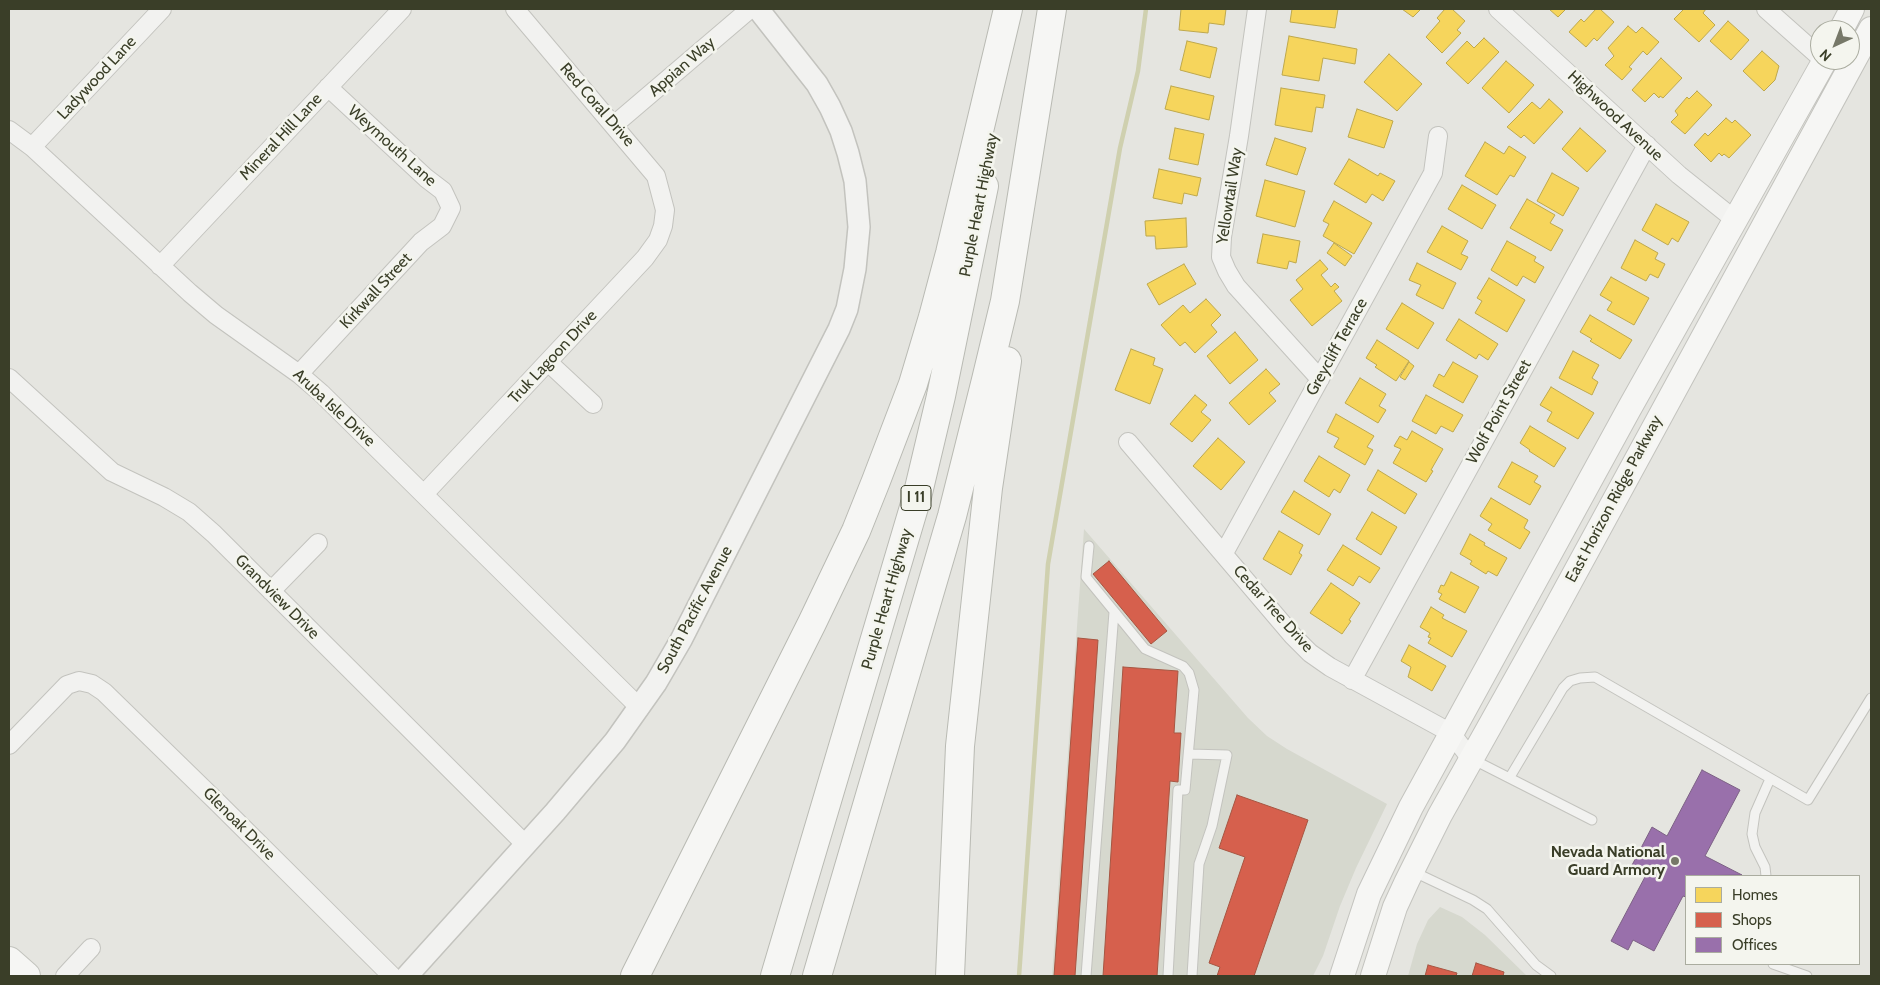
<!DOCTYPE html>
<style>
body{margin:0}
#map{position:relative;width:1880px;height:985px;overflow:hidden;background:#e5e5e0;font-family:Cabin,sans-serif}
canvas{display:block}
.frame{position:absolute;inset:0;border:10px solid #3a3e28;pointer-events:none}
.legend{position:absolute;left:1685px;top:875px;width:175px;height:90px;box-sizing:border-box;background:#f4f5ee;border:1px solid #aaac9f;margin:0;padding:6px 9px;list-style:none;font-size:15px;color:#3a3e28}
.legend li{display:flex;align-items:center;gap:10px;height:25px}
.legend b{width:25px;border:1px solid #aaac9f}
.north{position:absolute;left:1810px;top:20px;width:50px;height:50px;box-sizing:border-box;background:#f4f5ee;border:1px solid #aaac9f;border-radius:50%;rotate:223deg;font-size:14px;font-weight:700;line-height:20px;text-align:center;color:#3a3e28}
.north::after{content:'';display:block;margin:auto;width:18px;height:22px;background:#767868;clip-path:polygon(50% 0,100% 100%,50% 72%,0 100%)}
</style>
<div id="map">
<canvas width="1880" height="985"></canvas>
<div class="frame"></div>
<ul class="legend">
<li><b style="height:14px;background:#f6d55c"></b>Homes</li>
<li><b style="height:14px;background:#d6604d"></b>Shops</li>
<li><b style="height:14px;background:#9970ab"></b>Offices</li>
</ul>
<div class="north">N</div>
</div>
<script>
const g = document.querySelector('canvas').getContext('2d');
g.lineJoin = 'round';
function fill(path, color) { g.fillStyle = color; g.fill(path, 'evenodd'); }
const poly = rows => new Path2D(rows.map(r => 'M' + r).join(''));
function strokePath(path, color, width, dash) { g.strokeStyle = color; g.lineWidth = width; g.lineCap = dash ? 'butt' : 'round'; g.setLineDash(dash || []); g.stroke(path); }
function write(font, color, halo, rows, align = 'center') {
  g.font = font + ' Cabin,sans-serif'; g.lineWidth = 5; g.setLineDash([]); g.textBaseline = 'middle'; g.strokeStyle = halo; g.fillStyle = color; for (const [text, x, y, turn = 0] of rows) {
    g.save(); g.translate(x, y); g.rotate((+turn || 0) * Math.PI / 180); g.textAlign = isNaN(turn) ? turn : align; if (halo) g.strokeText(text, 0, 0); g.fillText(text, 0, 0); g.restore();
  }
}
fill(poly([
 [1084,529,1248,718,1267,736,1287,749,1387,804,1356,868,1340,906,1323,956,1313,976,1052,976],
 [1440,907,1462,917,1485,935,1527,976,1408,976,1417,944,1428,920]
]), '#d6d8ce');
const homes = poly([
 [1181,9,1226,9,1224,25,1209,23,1208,33,1179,30,1181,9],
 [1292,9,1338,9,1335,28,1290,22,1292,9],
 [1402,9,1421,9,1413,17,1402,9],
 [1445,9,1452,9,1465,21,1457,30,1461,33,1442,53,1426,37,1440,21,1437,18,1445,9],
 [1549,9,1566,9,1558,17,1549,9],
 [1596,9,1600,9,1614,22,1597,41,1594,38,1586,47,1569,32,1581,19,1584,22,1596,9],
 [1684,9,1706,9,1703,13,1715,25,1699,42,1674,19,1684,9],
 [1728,21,1749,40,1731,60,1710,41,1728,21],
 [1628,26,1636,33,1642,27,1659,42,1647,55,1643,51,1629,67,1632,69,1622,80,1605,65,1614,56,1608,48,1628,26],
 [1289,36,1357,49,1355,64,1323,58,1319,81,1282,75,1289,36],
 [1484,38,1499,52,1468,84,1446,63,1467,41,1474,48,1484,38],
 [1187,41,1217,48,1210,78,1180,70,1187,41],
 [1762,51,1779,66,1775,80,1764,91,1743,71,1762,51],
 [1389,54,1422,84,1397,111,1364,82,1389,54],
 [1661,58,1682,78,1663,98,1660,96,1659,98,1654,93,1645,102,1632,90,1661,58],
 [1506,61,1534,85,1509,113,1482,88,1506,61],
 [1171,86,1214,96,1209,120,1165,109,1171,86],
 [1281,88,1325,95,1323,108,1316,107,1312,132,1275,125,1281,88],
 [1697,91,1712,105,1685,134,1671,122,1678,115,1675,111,1687,97,1689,99,1697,91],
 [1549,99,1563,112,1534,144,1524,135,1521,138,1507,127,1532,102,1540,109,1549,99],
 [1357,109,1393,121,1384,148,1348,137,1357,109],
 [1726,118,1732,123,1735,120,1751,135,1729,158,1724,154,1722,156,1719,153,1711,162,1694,145,1705,133,1708,136,1726,118],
 [1175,128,1204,134,1198,165,1169,159,1175,128],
 [1580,128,1606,151,1587,172,1562,149,1580,128],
 [1275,138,1306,148,1297,175,1266,165,1275,138],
 [1485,142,1504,154,1509,146,1526,157,1514,177,1510,175,1497,195,1465,176,1485,142],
 [1349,159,1378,176,1380,173,1395,181,1383,201,1372,194,1366,203,1334,184,1349,159],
 [1159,169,1201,178,1197,196,1184,193,1182,204,1153,198,1159,169],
 [1552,173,1579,188,1563,216,1537,201,1552,173],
 [1265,180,1305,191,1295,227,1256,216,1265,180],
 [1462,185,1496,205,1482,229,1448,209,1462,185],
 [1527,199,1555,215,1550,223,1563,230,1551,251,1510,228,1527,199],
 [1334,201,1372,223,1354,254,1323,236,1329,224,1323,221,1334,201],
 [1656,204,1689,222,1678,242,1672,238,1668,245,1642,230,1656,204],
 [1186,218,1187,247,1156,249,1155,236,1146,236,1145,221,1186,218],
 [1442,226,1468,241,1461,254,1468,257,1461,270,1427,252,1442,226],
 [1263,234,1300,241,1296,263,1289,261,1287,269,1257,263,1263,234],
 [1635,240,1658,253,1655,259,1665,264,1658,278,1650,274,1646,281,1621,268,1635,240],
 [1507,241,1536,257,1534,261,1544,267,1535,283,1523,276,1517,286,1491,270,1507,241],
 [1334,243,1352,256,1345,266,1327,253,1334,243],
 [1320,260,1328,269,1321,275,1331,287,1335,283,1339,287,1334,291,1342,301,1312,326,1290,300,1303,289,1296,280,1320,260],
 [1417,263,1456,283,1443,309,1416,295,1421,285,1409,280,1417,263],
 [1184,264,1196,284,1159,305,1147,284,1184,264],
 [1611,277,1649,298,1634,325,1607,310,1612,302,1600,295,1611,277],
 [1489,278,1525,300,1507,332,1475,313,1482,301,1477,298,1489,278],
 [1206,299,1221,315,1211,325,1217,332,1195,353,1185,342,1180,346,1161,325,1183,305,1190,313,1206,299],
 [1402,303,1434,323,1418,349,1386,329,1402,303],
 [1590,315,1632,340,1620,359,1590,341,1592,339,1580,332,1590,315],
 [1459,319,1498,344,1488,360,1479,354,1476,359,1446,340,1459,319],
 [1235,332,1258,360,1230,384,1207,356,1235,332],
 [1377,340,1409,361,1396,381,1375,367,1377,365,1366,358,1377,340],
 [1131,349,1155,358,1153,365,1163,369,1150,404,1115,390,1131,349],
 [1573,351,1599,365,1592,378,1598,382,1592,395,1559,378,1573,351],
 [1409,362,1414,366,1405,380,1400,377,1409,362],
 [1453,362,1478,376,1463,403,1433,386,1439,374,1444,377,1453,362],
 [1266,369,1280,384,1269,393,1276,401,1249,425,1229,403,1266,369],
 [1360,378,1386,394,1379,406,1386,410,1378,423,1345,403,1360,378],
 [1551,387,1594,413,1578,439,1547,421,1552,412,1540,405,1551,387],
 [1195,395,1207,405,1201,412,1211,420,1192,442,1170,424,1195,395],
 [1426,395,1463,415,1453,432,1441,426,1436,434,1412,421,1426,395],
 [1336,414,1374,436,1367,447,1373,450,1365,465,1334,447,1339,438,1327,432,1336,414],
 [1530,426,1566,448,1554,467,1529,451,1530,450,1520,443,1530,426],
 [1412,431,1443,449,1431,470,1433,471,1426,482,1393,463,1401,449,1394,446,1400,436,1407,440,1412,431],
 [1218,438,1245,462,1221,490,1193,466,1218,438],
 [1319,456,1350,475,1340,493,1334,489,1329,497,1304,481,1319,456],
 [1512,462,1538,476,1534,482,1541,486,1530,505,1498,487,1512,462],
 [1378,470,1417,494,1405,514,1367,490,1378,470],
 [1294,491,1331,514,1319,535,1281,512,1294,491],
 [1491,498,1528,520,1524,528,1530,532,1520,549,1488,530,1492,524,1480,516,1491,498],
 [1372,512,1397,527,1381,555,1356,539,1372,512],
 [1279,531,1303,545,1299,553,1302,555,1291,575,1263,559,1279,531],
 [1470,534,1485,543,1484,545,1507,558,1497,576,1488,571,1486,574,1470,564,1472,561,1460,554,1470,534],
 [1343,545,1380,568,1370,583,1359,576,1353,586,1327,570,1343,545],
 [1451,572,1479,587,1465,613,1439,599,1442,594,1438,592,1441,585,1444,586,1451,572],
 [1331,583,1360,603,1349,620,1351,621,1342,634,1310,613,1331,583],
 [1431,607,1444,615,1442,618,1467,631,1452,657,1428,643,1431,638,1428,637,1430,633,1420,627,1431,607],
 [1409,645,1446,666,1432,691,1408,677,1411,667,1401,661,1409,645]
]);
fill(homes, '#f6d55c');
strokePath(homes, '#bea84c', 1);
const shops = poly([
 [1109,561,1167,631,1151,644,1093,574,1109,561],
 [1078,638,1098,640,1075,976,1054,976,1078,638],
 [1123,667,1178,671,1174,733,1181,733,1178,782,1170,781,1157,976,1103,976,1123,667],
 [1237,795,1308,820,1254,976,1217,976,1220,967,1209,963,1245,857,1219,848,1237,795],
 [1476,963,1504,972,1503,976,1472,976,1476,963],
 [1428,965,1457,973,1456,976,1425,976,1428,965]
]);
fill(shops, '#d6604d');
strokePath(shops, '#a75642', 1);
const offices = poly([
 [1702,770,1740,790,1705,856,1742,875,1686,876,1686,897,1683,896,1654,951,1633,940,1628,950,1611,941,1646,875,1631,867,1652,827,1667,836,1702,770]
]);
fill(offices, '#9970ab');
strokePath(offices, '#7c6184', 1);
strokePath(poly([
 [1019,976,1048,564,1120,148,1138,71,1146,9]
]), '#cfd0af', 4.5);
const service = poly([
 [1089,546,1086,577,1145,649,1183,666,1189,673,1194,690,1185,790,1178,790,1168,976],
 [1189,754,1227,755,1212,826,1199,864,1192,976],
 [1472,759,1592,820],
 [1510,777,1563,688,1570,681,1580,678,1595,677,1808,800,1871,698],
 [1412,871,1473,900,1487,909,1536,965,1551,976],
 [1766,876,1765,867,1755,847,1752,834,1755,813,1770,779],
 [1773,964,1807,976],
 [1086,976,1114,612]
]);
const minor = poly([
 [1257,9,1239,136,1222,237,1221,257,1227,271,1236,286,1320,379],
 [1498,9,1679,175,1734,219],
 [1766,9,1820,57],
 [614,125,750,9],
 [9,130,32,147,190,293,216,315,299,374,321,393,640,708],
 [32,147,162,9],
 [160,266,402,9],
 [548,362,593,404],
 [299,374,421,242,442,226,451,208,443,191,426,178,328,87],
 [9,378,112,472,164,497,189,512,214,534,525,844],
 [1128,442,1293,636,1310,653,1330,667,1451,733,1471,759],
 [424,494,645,258,658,240,663,226,665,210,656,176,515,9],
 [1224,553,1433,173,1438,136],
 [271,591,318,543],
 [1352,680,1647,145],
 [9,745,67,685,79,681,92,684,104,692,219,804,392,976],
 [65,976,91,948]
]);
const tertiary = poly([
 [407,976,555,812,615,741,656,683,681,640,839,329,847,309,855,269,859,227,855,181,848,153,841,131,830,107,817,84,758,9]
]);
const secondary = poly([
 [1841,30,1852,9],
 [1342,976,1369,894,1411,807,1629,409,1825,60],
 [1373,976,1395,907,1407,881,1440,815,1552,615,1871,29]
]);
const primary = poly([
 [9,961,26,976]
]);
const motorway = poly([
 [635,976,812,623,856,531,876,481,913,384,933,317,950,253,1008,9],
 [775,976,917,497,941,396,984,186],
 [817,976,952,516,986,380,1005,301,1052,9],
 [950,976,960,746,988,488,1007,361]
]);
strokePath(service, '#c3c3be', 11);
strokePath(minor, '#c3c3be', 20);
strokePath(tertiary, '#c3c3be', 24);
strokePath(secondary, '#c3c3be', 26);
strokePath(primary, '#c2c3bd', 30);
strokePath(motorway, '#b9bab3', 30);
strokePath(service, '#f2f2f0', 9);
strokePath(minor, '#f2f2f0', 18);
strokePath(tertiary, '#f2f2f0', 21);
strokePath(secondary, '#f6f6f4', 24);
strokePath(primary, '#f6f6f4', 28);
strokePath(motorway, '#f6f6f4', 28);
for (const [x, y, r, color] of [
 [1675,861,5,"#767868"]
]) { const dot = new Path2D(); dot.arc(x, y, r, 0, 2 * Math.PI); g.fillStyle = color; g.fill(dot); strokePath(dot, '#f4f5ee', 2); }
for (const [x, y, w] of [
 [916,498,30]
]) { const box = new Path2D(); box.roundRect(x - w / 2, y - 12.5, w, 25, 4); g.fillStyle = '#f4f5ee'; g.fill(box); strokePath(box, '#3a3e28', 1); }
write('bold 15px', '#3a3e28', null, [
 ["I 11",916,498]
]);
write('16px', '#3a3e28', '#f4f5ee', [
 ["Appian Way",682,67,-41],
 ["Ladywood Lane",97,78,-47],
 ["Red Coral Drive",597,105,49],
 ["Highwood Avenue",1615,116,43],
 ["Mineral Hill Lane",281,137,-47],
 ["Weymouth Lane",392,146,42],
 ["Yellowtail Way",1230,196,-81],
 ["Purple Heart Highway",979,205,-79],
 ["Kirkwall Street",376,291,-47],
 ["Greycliff Terrace",1337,347,-61],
 ["Truk Lagoon Drive",553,357,-47],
 ["Aruba Isle Drive",334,408,43],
 ["Wolf Point Street",1499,412,-61],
 ["East Horizon Ridge Parkway",1614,499,-62],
 ["Grandview Drive",277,597,45],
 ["Purple Heart Highway",887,599,-74],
 ["Cedar Tree Drive",1273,609,48],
 ["South Pacific Avenue",695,610,-62],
 ["Glenoak Drive",239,824,45]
]);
write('bold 16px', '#3a3e28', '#f4f5ee', [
 ["Nevada National",1665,852],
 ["Guard Armory",1665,870]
], 'right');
</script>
